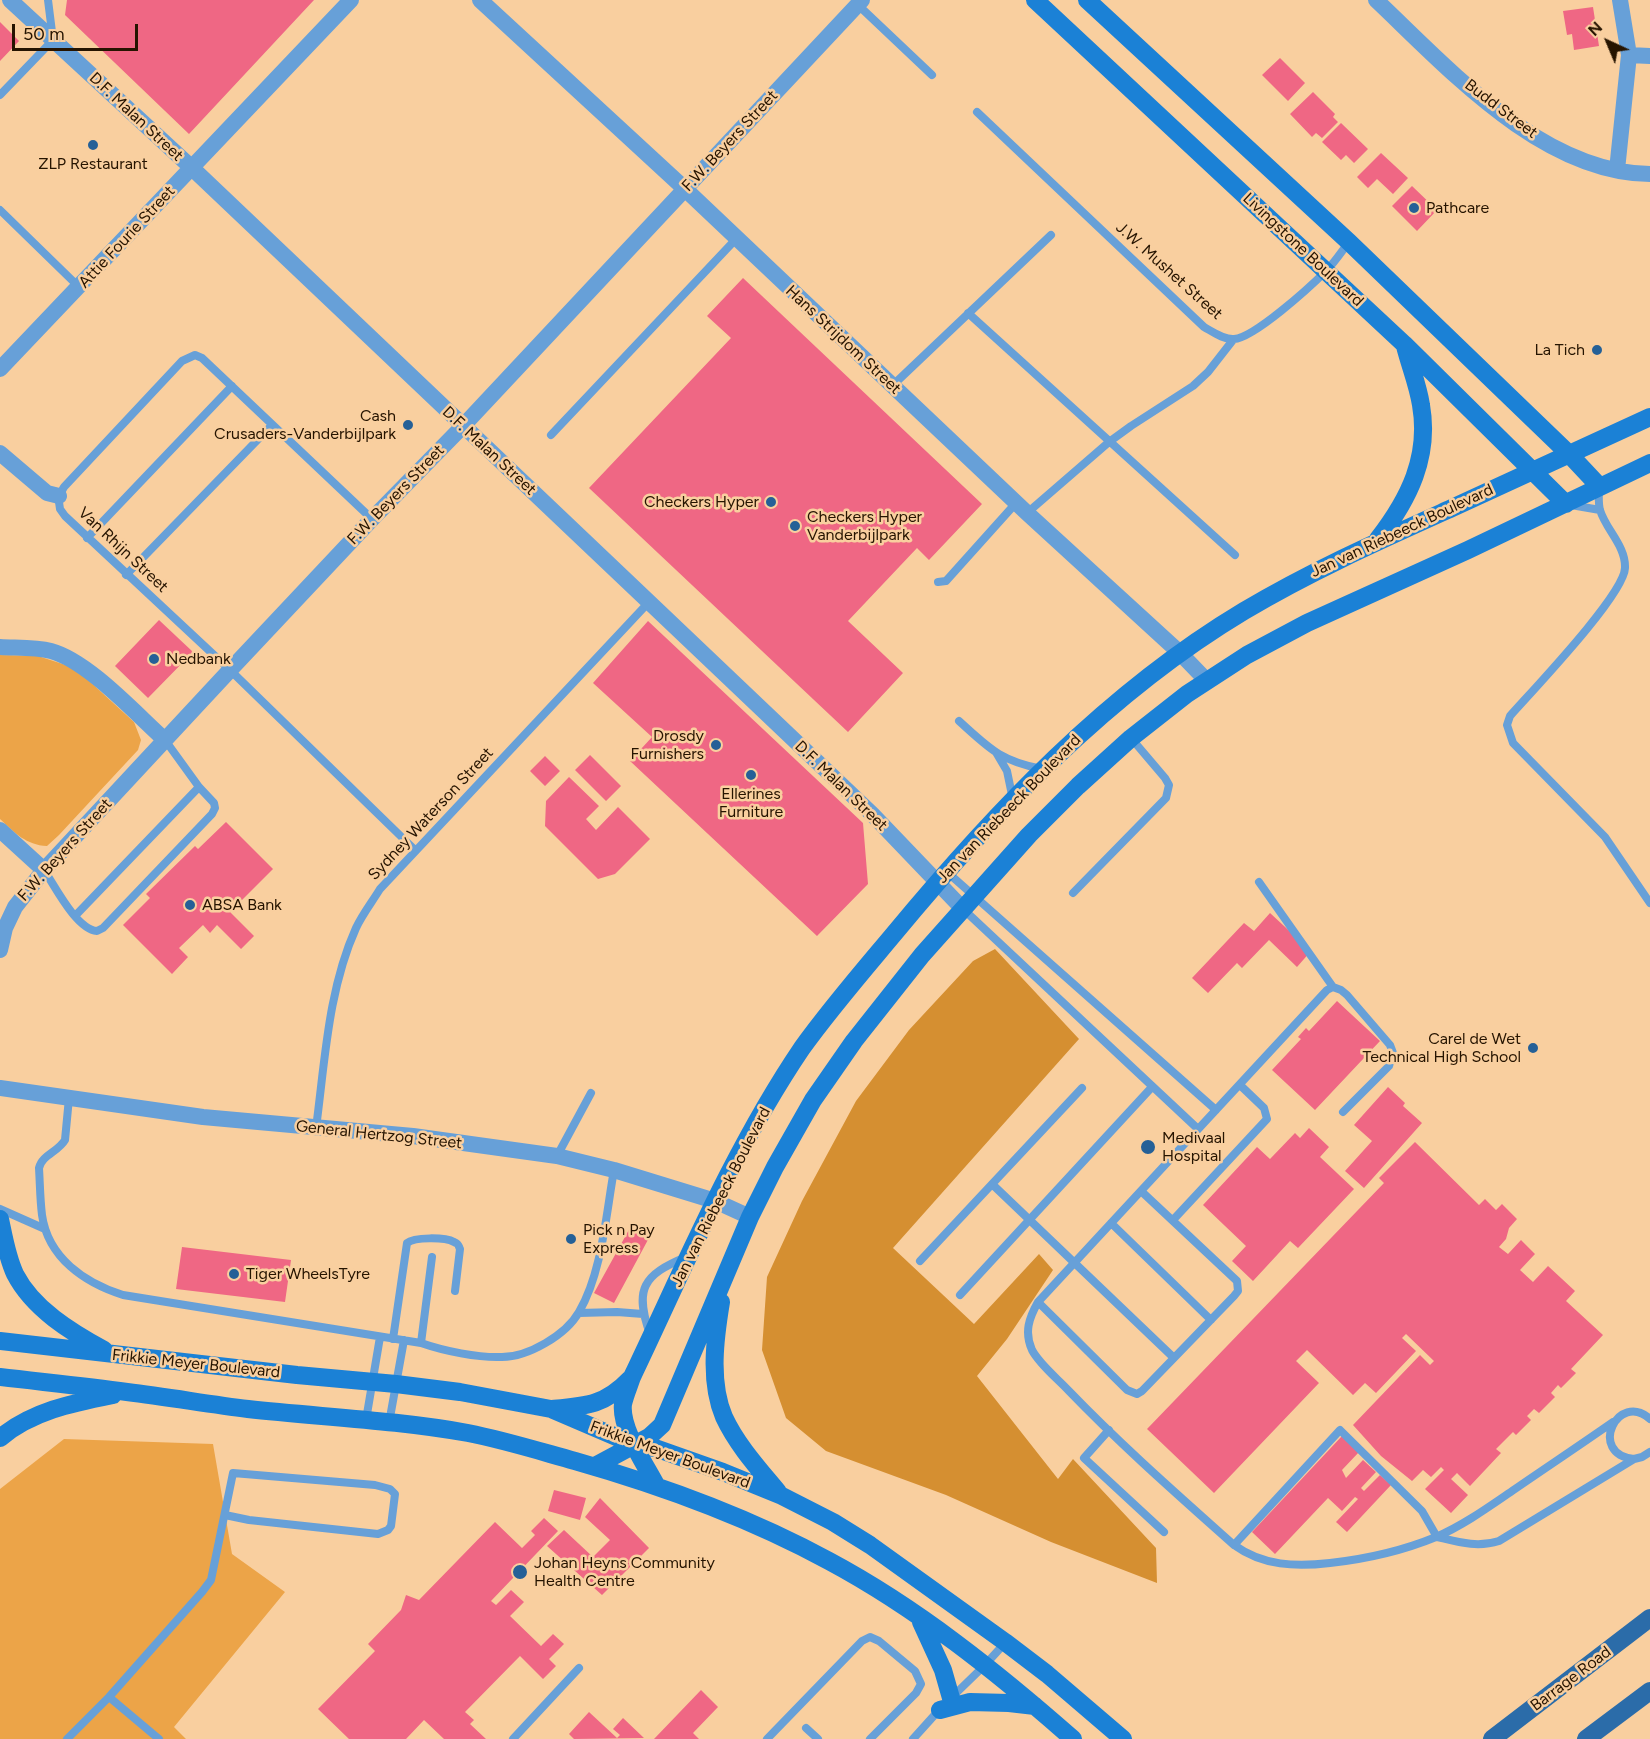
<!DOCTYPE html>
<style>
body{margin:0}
#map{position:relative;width:1650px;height:1739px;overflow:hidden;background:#f9cf9f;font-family:Figtree,sans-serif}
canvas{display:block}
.north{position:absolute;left:1578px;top:12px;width:60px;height:60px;-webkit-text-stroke:4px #f9cf9f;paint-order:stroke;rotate:316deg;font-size:16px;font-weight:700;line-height:24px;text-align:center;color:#261400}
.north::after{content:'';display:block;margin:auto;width:21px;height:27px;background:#261400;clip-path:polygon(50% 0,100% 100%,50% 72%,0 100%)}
.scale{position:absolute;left:12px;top:24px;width:126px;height:27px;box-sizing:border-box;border:3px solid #261400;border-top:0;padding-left:8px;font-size:18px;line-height:21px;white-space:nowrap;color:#261400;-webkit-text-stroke:4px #f9cf9f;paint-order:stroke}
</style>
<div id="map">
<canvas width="1650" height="1739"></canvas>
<div class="north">N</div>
<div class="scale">50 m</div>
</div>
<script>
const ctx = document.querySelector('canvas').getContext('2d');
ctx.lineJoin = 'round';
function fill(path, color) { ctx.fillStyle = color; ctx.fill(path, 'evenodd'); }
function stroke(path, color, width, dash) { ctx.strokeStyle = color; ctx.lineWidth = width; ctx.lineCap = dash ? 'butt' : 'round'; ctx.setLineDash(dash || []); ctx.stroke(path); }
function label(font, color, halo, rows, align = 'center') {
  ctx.font = font + ' Figtree,sans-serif'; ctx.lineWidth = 5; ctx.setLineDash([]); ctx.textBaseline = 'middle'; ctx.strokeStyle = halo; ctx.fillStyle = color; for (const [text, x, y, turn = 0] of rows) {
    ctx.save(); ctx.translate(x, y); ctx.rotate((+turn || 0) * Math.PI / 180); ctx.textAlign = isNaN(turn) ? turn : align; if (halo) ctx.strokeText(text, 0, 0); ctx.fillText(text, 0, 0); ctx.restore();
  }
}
fill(new Path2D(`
 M0 655 38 656 75 668 134 722 141 740 138 750 59 835 47 846C26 845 15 833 0 819Z
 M64 1439 213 1444 232 1554 285 1592 174 1727 186 1739H0V1489Z`), '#eca448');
fill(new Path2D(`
 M995 949 1079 1039 893 1248 974 1324 1039 1254 1053 1270 1007 1339 977 1376 1058 1479 1073 1459 1156 1548 1157 1583 1051 1542 946 1495 826 1451 786 1418 762 1350 767 1277 802 1201 856 1101 909 1030 973 961Z`), '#d58f31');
fill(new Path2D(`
 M67 0H314L189 134 65 15Z
 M1593 7 1599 46 1574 50 1572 34 1567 35 1563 11Z
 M0 22 19 41 0 61Z
 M1280 58 1305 83 1288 101 1262 75Z
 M1313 92 1335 114 1333 117 1338 122 1322 138 1316 133 1312 137 1290 114Z
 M1341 123 1368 149 1354 163 1346 155 1341 160 1322 142Z
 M1381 153 1408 178 1393 194 1377 179 1368 188 1357 177Z
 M1412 186 1437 210 1417 231 1392 206Z
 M743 278 982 504 929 560 917 548 848 621 903 673 848 732 589 488 731 338 707 316Z
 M159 620 193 652 148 698 115 666Z
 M648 621 863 823 868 884 817 936 630 761 652 737 593 683Z
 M590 755 621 786 606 801 575 770Z
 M545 756 560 771 545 786 530 771Z
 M569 777 599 806 586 819 596 830 618 807 650 839 615 874 598 879 545 826 546 801Z
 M226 822 273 869 230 912 254 936 241 949 217 925 210 933 203 925 179 948 188 957 172 974 123 925 150 898 146 894 195 846 198 849Z
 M1270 913 1311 951 1297 967 1269 940 1242 968 1237 963 1208 993 1192 978 1244 923 1254 931Z
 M1337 1001 1380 1041 1315 1110 1272 1070 1301 1039 1298 1037 1306 1028 1309 1031Z
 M1388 1087 1405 1103 1403 1106 1422 1123 1364 1188 1345 1171 1372 1141 1354 1125Z
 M1309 1128 1329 1147 1320 1157 1354 1189 1298 1248 1290 1241 1253 1281 1232 1261 1246 1246 1203 1205 1257 1147 1270 1159 1295 1133 1300 1138Z
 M1415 1142 1479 1205 1485 1199 1496 1210 1502 1204 1517 1219 1509 1228 1506 1239 1499 1247 1508 1254 1521 1240 1535 1254 1520 1270 1533 1282 1548 1266 1575 1291 1566 1301 1603 1335 1571 1369 1576 1373 1561 1388 1558 1385 1551 1393 1555 1397 1539 1413 1534 1409 1527 1416 1531 1420 1516 1435 1513 1432 1496 1449 1501 1453 1470 1486 1457 1473 1451 1479 1468 1495 1451 1513 1425 1489 1444 1470 1441 1467 1431 1477 1423 1470 1412 1481 1381 1456 1353 1425 1420 1355 1430 1365 1434 1361 1406 1334 1402 1338 1416 1351 1376 1393 1365 1383 1353 1395 1307 1350 1296 1361 1319 1383 1214 1493 1147 1429 1384 1183 1379 1178Z
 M631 1226 650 1236 614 1303 594 1293Z
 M182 1247 291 1260 285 1302 176 1289Z
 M1342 1436 1359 1452 1342 1470 1346 1478 1363 1460 1376 1472 1361 1488 1364 1491 1380 1475 1391 1485 1347 1532 1336 1522 1358 1499 1355 1497 1342 1511 1328 1498 1275 1554 1252 1532Z
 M554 1490 586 1498 580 1520 548 1511Z
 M600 1498 649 1548 602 1595 547 1546 564 1530 593 1557 610 1540 585 1517Z
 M544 1518 558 1531 491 1601 496 1605 511 1590 524 1602 510 1616 541 1646 553 1634 564 1644 549 1659 556 1666 543 1679 520 1656 465 1712 474 1720 470 1724 486 1739H444L424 1720 406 1739H349L318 1709 375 1651 368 1644 401 1610 406 1595 419 1600 495 1522 522 1548 535 1535 531 1531Z
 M701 1690 718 1707 693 1733 699 1739H654Z
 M589 1712 617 1738 620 1735 613 1729 623 1718 644 1738 574 1739 569 1734Z`), '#ef6784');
stroke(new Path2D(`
 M857 4 932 75
 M0 95 53 40 48 0
 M977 112 1204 327C1213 332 1224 340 1234 339 1254 338 1310 287 1326 271 1335 262 1342 251 1349 242
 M0 210 79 287
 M968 313 1235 555
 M892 386 1051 235
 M551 435 736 239
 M1599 487C1599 494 1598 503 1600 510 1606 530 1626 546 1625 568 1624 595 1532 691 1510 716L1507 725 1513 743 1605 837 1650 903
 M1571 505 1600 510
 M1027 513 1109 442 1131 426 1193 386 1208 372 1233 340
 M372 519 202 358 195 355 182 361 64 487 59 496V502L60 509 65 516 230 670 415 850
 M87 538 232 386
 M126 575 272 425
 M938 582 946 581 1016 503
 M959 721C989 748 1000 761 1042 769
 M997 754 1007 771 1013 800
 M44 870C55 886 76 929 97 931L103 928 212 814 215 808 214 803 199 787 165 740
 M947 872 1216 1110
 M1259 882 1333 987
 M1073 893 1166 798 1169 785 1165 778 1131 738
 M962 908 1198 1129
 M75 916 199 787
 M69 1098 65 1140C58 1152 42 1155 39 1168 40 1184 40 1199 42 1215 48 1258 85 1283 123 1295L421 1343C444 1351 478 1358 502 1357 528 1357 566 1335 579 1312 602 1273 606 1214 614 1170
 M1343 1112 1389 1066 1393 1053 1390 1045 1347 995 1341 990 1333 987 1327 990 1038 1302C1029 1318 1024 1332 1032 1350 1040 1365 1057 1378 1069 1391 1121 1445 1178 1495 1234 1545 1263 1566 1296 1567 1330 1563 1366 1559 1402 1551 1436 1537 1464 1525 1490 1506 1515 1489 1547 1467 1580 1445 1613 1422
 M316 1128C325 1061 328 990 356 928 362 915 372 902 380 889L649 602
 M557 1156 591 1093
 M992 1184 1174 1358
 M0 1209 45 1229
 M1173 1220 1267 1119 1264 1108 1240 1085
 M1111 1223 1211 1320
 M920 1261 1082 1088
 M960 1295 1152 1087
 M1038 1302 1127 1390 1137 1394 1142 1391 1234 1296 1238 1291 1237 1281 1141 1191
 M579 1313 617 1312 643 1314
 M650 1334C634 1289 643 1275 686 1257
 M393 1339 407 1243C414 1237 445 1237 454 1242 459 1244 458 1245 460 1249L455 1291
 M421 1343 432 1257
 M366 1420 380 1337
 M389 1423 404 1340
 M1109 1430 1084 1458 1164 1532
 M1634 1459C1587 1454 1618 1390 1650 1419
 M1234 1545 1340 1430 1422 1511 1437 1537C1458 1542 1477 1548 1499 1541L1634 1459 1642 1457 1650 1452
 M109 1697 159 1739
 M951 1698 984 1666 1005 1643
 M806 1728 818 1739
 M67 1739 109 1697 202 1592 211 1580 233 1473 375 1485 390 1489 395 1494 391 1526 388 1530 378 1534 249 1520 225 1515
 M513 1739 579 1668
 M767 1739 862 1641 870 1637 879 1641 915 1671 921 1684 916 1693 870 1739
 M913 1739 940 1709`), '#67a0d8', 8);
stroke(new Path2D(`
 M10 0 192 168 649 602 872 814 962 908
 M480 0 685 189 1027 513 1180 653 1206 680
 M1376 0C1449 69 1542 173 1650 174
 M1629 55 1650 56
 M1617 170 1629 55 1620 0
 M0 369 351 0
 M0 453 47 493 59 496
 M0 647C17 648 35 647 51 651 88 661 136 714 165 740
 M0 830 44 870
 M0 950 5 928 15 907 44 870 230 670 372 519 463 426 862 0
 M0 1088 203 1117 413 1136 557 1156 614 1170 715 1201 750 1217`), '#67a0d8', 16);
stroke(new Path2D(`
 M1035 0 1404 344 1566 504
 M1087 0 1349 242 1569 454 1599 486
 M1378 539C1409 499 1430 457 1421 405 1418 385 1410 366 1405 346
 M0 1219C4 1238 7 1257 15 1274 33 1309 71 1332 104 1350
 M721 1302C715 1338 709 1382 724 1417 737 1445 759 1469 778 1492
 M0 1341 297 1375 396 1384 460 1392 551 1409 635 1445 655 1448 723 1472 782 1496 833 1522 870 1545 1005 1642 1047 1674 1123 1739
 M0 1377C42 1382 85 1386 127 1392 168 1397 208 1404 248 1409 321 1417 396 1420 468 1433 504 1440 539 1451 575 1461 663 1486 748 1517 829 1561 917 1608 998 1673 1073 1739
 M552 1409C587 1406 605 1405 630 1379
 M0 1438C32 1411 73 1403 113 1395
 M595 1466 649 1437 662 1425 750 1217 775 1167 813 1100 854 1041 922 955 1029 835 1078 786 1131 738 1187 694 1247 655 1307 623 1468 550 1650 463
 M656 1485C645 1464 620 1428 623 1404 625 1395 629 1386 632 1377 685 1266 733 1150 802 1048 830 1009 862 972 893 935 994 813 1107 693 1244 611 1311 571 1381 540 1452 508 1518 478 1584 447 1650 417
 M921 1622 943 1670 951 1698
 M940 1710 970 1702 1009 1703 1035 1706`), '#1b81d6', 18);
stroke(new Path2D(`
 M1492 1739 1650 1618
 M1586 1739 1650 1691`), '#2b6ca9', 18);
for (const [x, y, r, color] of [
 [93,145,6,"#256097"],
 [1414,208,6,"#256097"],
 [1597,350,6,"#256097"],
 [408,425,6,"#256097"],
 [771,502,6,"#256097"],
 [795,526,6,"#256097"],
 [154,659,6,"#256097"],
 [716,745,6,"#256097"],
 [751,775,6,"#256097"],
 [190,905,6,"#256097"],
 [1533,1048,6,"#256097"],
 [1148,1147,8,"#256097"],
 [571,1239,6,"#256097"],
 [234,1274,6,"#256097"],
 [520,1572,8,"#256097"]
]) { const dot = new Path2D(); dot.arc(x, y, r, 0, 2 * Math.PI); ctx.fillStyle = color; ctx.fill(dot); stroke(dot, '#f9cf9f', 2); }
label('16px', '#261400', '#f9cf9f', [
 ["Budd Street",1501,109,37],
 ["D.F. Malan Street",136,117,43],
 ["F.W. Beyers Street",730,141,-47],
 ["Attie Fourie Street",127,237,-47],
 ["Livingstone Boulevard",1303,250,43],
 ["J.W. Mushet Street",1169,271,42],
 ["Hans Strijdom Street",843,340,43],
 ["D.F. Malan Street",489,451,43],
 ["F.W. Beyers Street",396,495,-46],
 ["Jan van Riebeeck Boulevard",1402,531,-25],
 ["Van Rhijn Street",123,550,43],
 ["D.F. Malan Street",841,786,44],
 ["Jan van Riebeeck Boulevard",1009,809,-46],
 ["Sydney Waterson Street",431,814,-47],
 ["F.W. Beyers Street",65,850,-48],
 ["General Hertzog Street",379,1135,6],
 ["Jan van Riebeeck Boulevard",721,1197,-63],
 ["Frikkie Meyer Boulevard",196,1364,6],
 ["Frikkie Meyer Boulevard",670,1455,20],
 ["Barrage Road",1571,1679,-37]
]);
label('16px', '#261400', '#f9cf9f', [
 ["ZLP Restaurant",93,164,"center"],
 ["Pathcare",1426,208],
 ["La Tich",1585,350,"right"],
 ["Cash",396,416,"right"],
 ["Crusaders-Vanderbijlpark",396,434,"right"],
 ["Checkers Hyper",759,502,"right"],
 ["Checkers Hyper",807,517],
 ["Vanderbijlpark",807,535],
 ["Nedbank",166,659],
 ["Drosdy",704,736,"right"],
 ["Furnishers",704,754,"right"],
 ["Ellerines",751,794,"center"],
 ["Furniture",751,812,"center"],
 ["ABSA Bank",202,905],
 ["Carel de Wet",1521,1039,"right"],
 ["Technical High School",1521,1057,"right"],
 ["Medivaal",1162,1138],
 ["Hospital",1162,1156],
 ["Pick n Pay",583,1230],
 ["Express",583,1248],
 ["Tiger WheelsTyre",246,1274],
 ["Johan Heyns Community",534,1563],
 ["Health Centre",534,1581]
], 'left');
</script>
